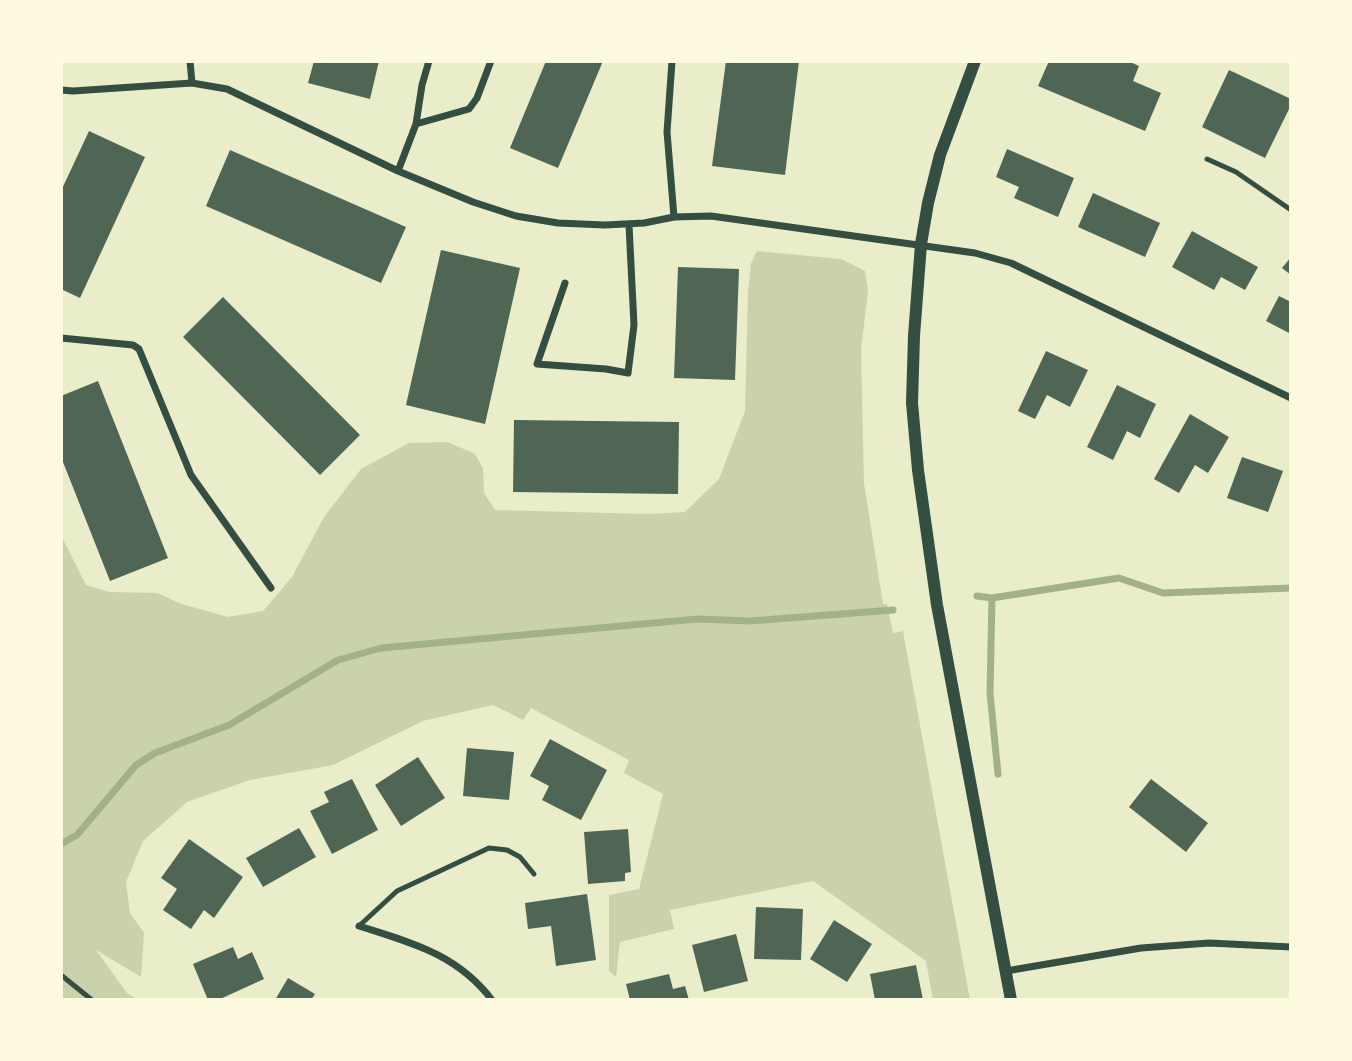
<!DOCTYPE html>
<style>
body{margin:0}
#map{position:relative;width:1352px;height:1061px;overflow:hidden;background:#e9edc9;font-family:"DejaVu Sans",sans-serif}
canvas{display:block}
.frame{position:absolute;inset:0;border:63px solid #fefae0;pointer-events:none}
</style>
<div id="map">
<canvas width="1352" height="1061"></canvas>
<div class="frame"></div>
</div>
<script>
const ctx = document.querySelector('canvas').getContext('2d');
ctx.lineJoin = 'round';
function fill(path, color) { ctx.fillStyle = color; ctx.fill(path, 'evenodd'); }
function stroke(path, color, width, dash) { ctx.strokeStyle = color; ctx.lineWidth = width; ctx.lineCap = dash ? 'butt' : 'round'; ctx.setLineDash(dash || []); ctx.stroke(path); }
fill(new Path2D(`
 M757 251 841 259 865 271 868 291 861 350 864 483 883 604H887L893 633 903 631 970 1000H933L926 961 813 881 670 910 674 929 620 942 616 977 609 971V895L639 889 663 794 624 773 629 760 531 708 523 720 493 705 423 721 333 765 250 780 187 802 143 841 126 882 130 913 144 933 141 977 96 950 127 993 137 1000H61V535L86 585 110 592 157 593 182 604 228 617 263 611 292 577 324 517 361 469 409 443 448 442 475 454 483 468 484 493 495 510 649 514 685 512 719 479 745 411 748 293 751 263Z`), '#cad2ad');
stroke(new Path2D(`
 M977 596 992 598 1119 578 1163 593 1291 588
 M992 598 990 693 998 774
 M61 844 77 835 136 765 155 753 229 725 338 660 381 648 697 619 750 621 893 610`), '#a3b18a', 7);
fill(new Path2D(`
 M314 61H379L370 99 308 83Z
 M546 61H603L558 168 510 148Z
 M726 61H799L785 175 712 166Z
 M1049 61H1128L1139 66 1133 81 1161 93 1145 131 1038 86Z
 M1229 70 1291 99V105L1265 158 1202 127Z
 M89 131 145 157 80 298 61 289V191Z
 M1007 149 1074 178 1058 217 1014 198 1019 187 996 177Z
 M230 150 406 227 381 283 206 206Z
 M1093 193 1160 223 1145 257 1078 227Z
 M1192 231 1258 267 1245 290 1221 277 1214 290 1172 267Z
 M441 250 520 268 485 424 406 405Z
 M1291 257V275L1282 268Z
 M678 267 739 269 735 380 674 378Z
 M1279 296 1291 302V334L1266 321Z
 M223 297 360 435 320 475 183 337Z
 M1046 351 1088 370 1070 407 1047 395 1035 419 1018 411Z
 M98 381 168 558 110 581 61 457V396Z
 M1117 385 1156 404 1140 438 1127 431 1113 460 1087 447Z
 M1190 414 1229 437 1208 473 1195 465 1179 493 1154 479Z
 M514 420 679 422 678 494 513 492Z
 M1242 457 1283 471 1268 512 1227 498Z
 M550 739 607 770 581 820 542 800 549 786 530 776Z
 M467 748 514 752 509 800 463 796Z
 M418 757 445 798 401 826 375 785Z
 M352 779 378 830 332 854 310 811 329 802 324 792Z
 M1151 779 1208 823 1186 852 1129 807Z
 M299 828 316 857 263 887 246 858Z
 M628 829 631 872 625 873V881L588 884 584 832Z
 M189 839 243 877 214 918 204 910 191 929 163 910 177 889 161 878Z
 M587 894 596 960 556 966 551 926 528 929 525 903Z
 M756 907 803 909 801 960 754 959Z
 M834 920 872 944 847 982 810 959Z
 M736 934 748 981 704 992 692 945Z
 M233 947 238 959 252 952 264 979 218 1000H208L193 964Z
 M916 965 923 1000H875L870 974Z
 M669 974 673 989 685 986 689 1000H630L626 984Z
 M288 978 315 994 311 1000H275Z`), '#4f6655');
stroke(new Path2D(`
 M1207 159 1236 172 1291 210
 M359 926 397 891 489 848 507 850 520 857 534 874
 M61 975 92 1000`), '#344e41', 5);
stroke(new Path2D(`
 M190 61 192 83
 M672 61 667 132 674 217
 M61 90 73 91 192 83 227 89 398 171 473 202 516 216 558 223 605 225 644 223 674 217 711 216 975 253 1011 263 1291 398
 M416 124 469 109 477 98 491 61
 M398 171 416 124 422 85 429 61
 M565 283 537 364 606 369 628 373 634 325 629 225
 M61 338 133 345 139 349 191 475 271 588
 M359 926C412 943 457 954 492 1000
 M1006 971 1141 948 1209 943 1291 947`), '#344e41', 7);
stroke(new Path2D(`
 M975 61 940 155 928 203 921 244 914 336 912 403 918 470 937 605 1011 1000`), '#344e41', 12);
</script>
